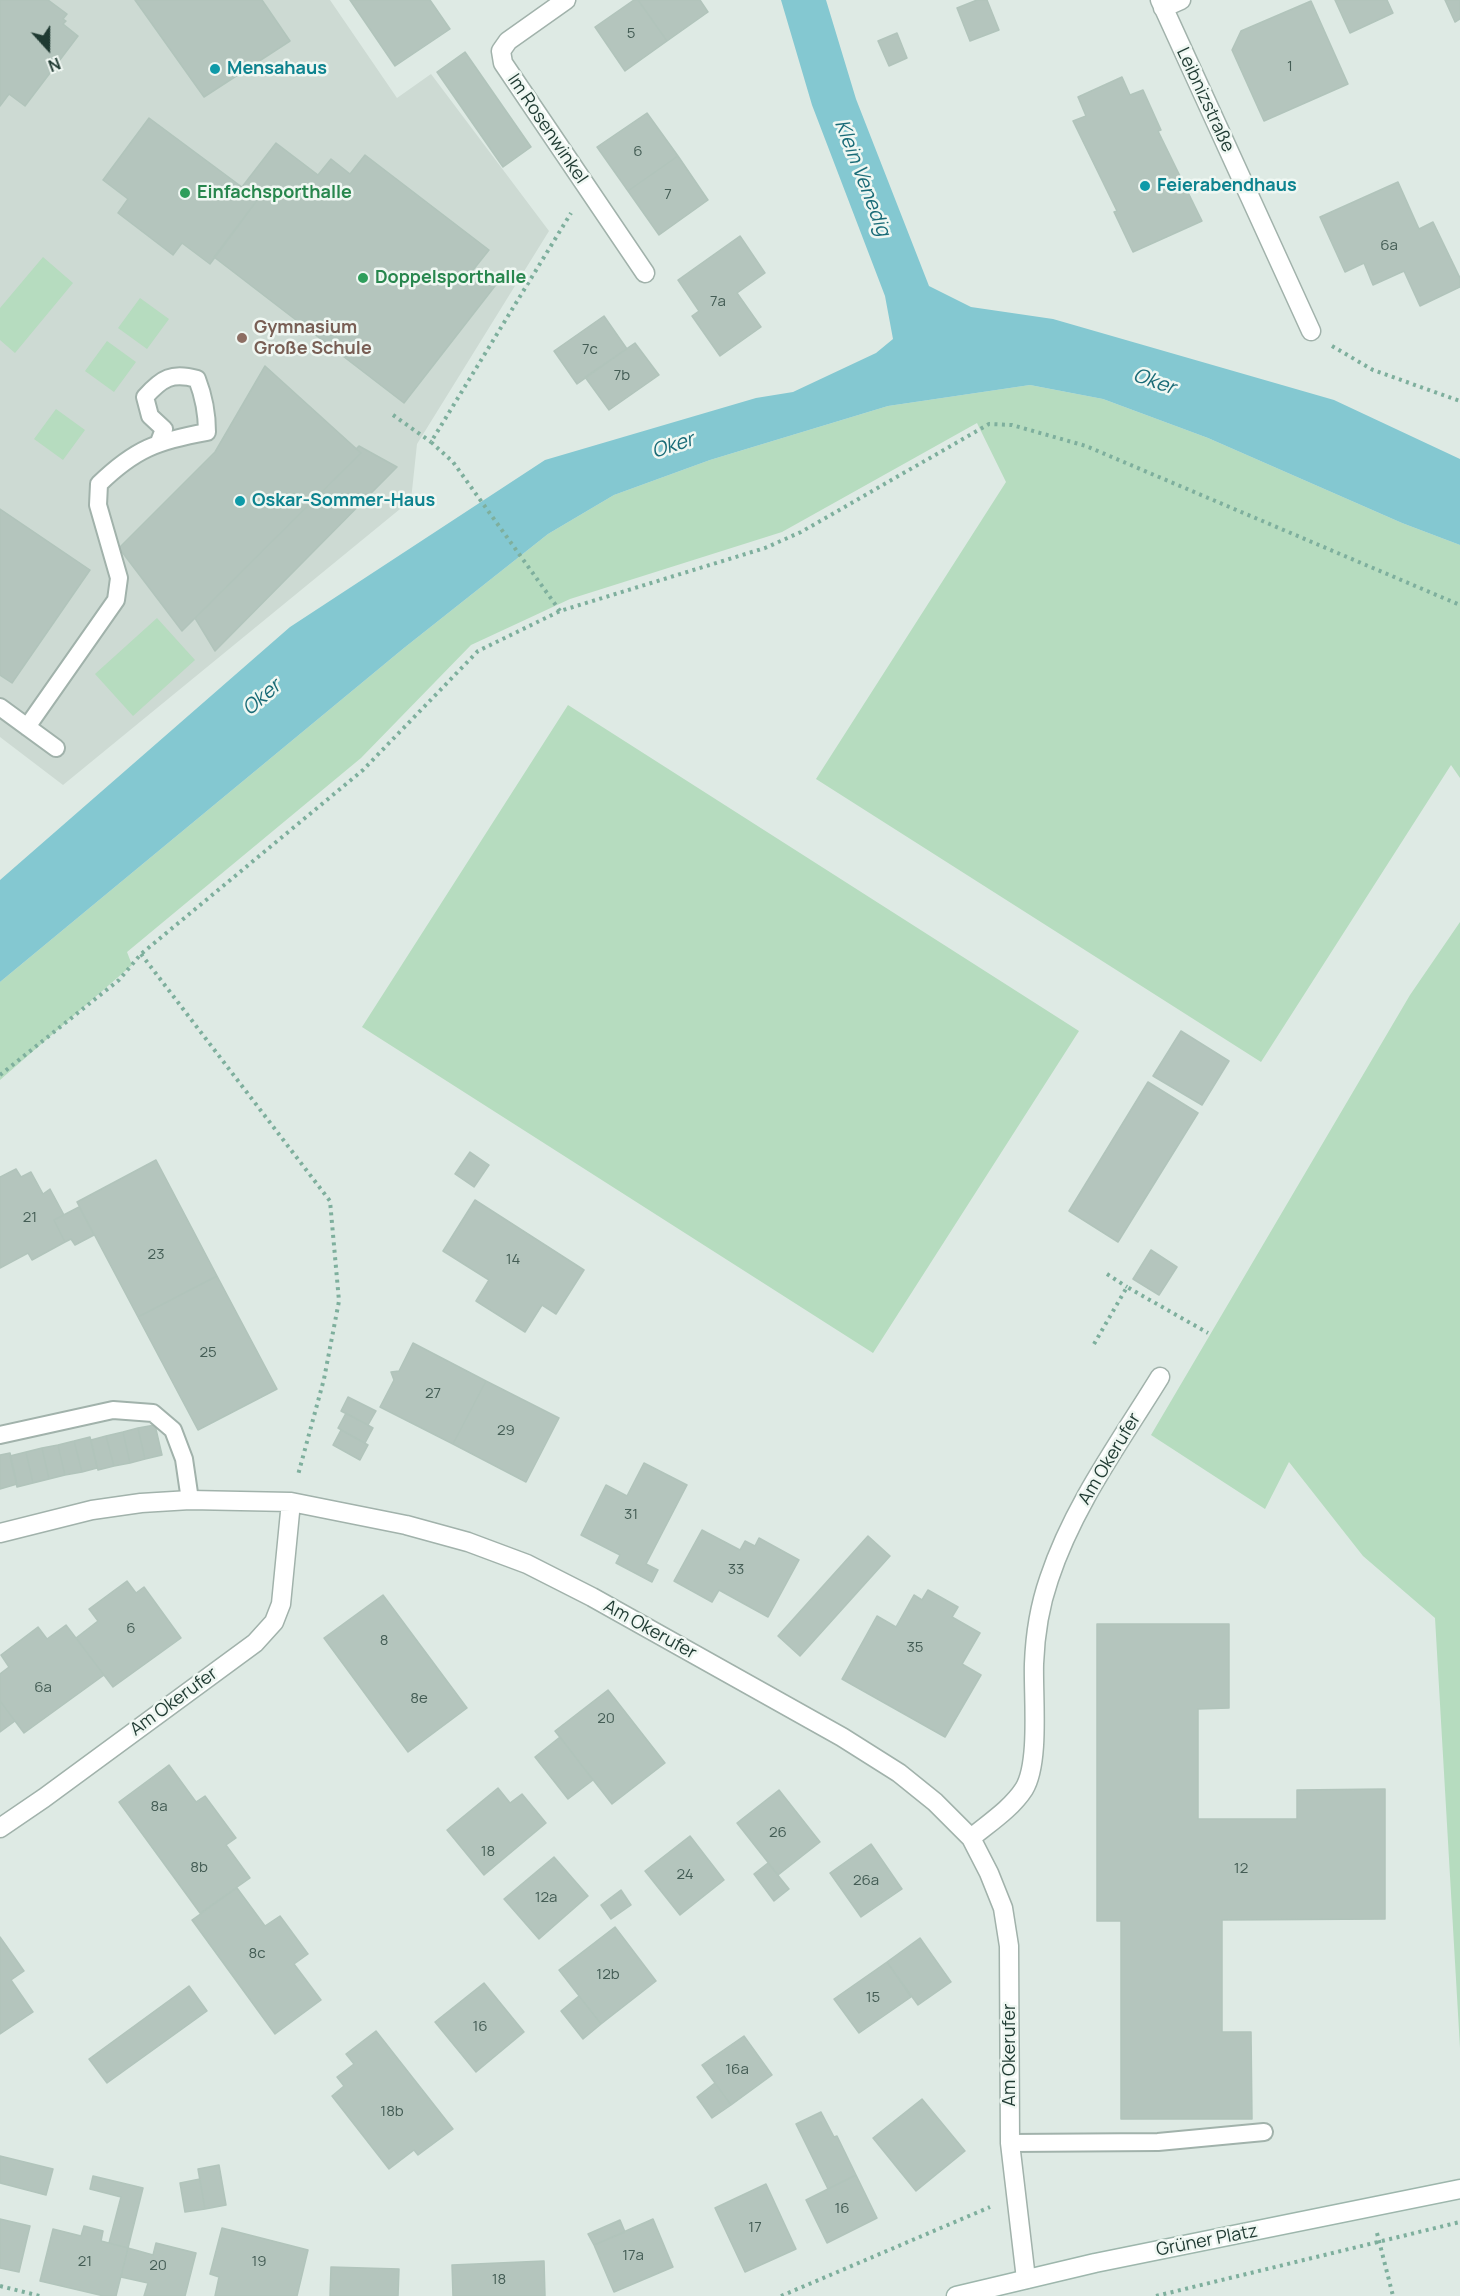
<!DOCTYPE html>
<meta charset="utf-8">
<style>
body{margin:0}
#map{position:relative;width:1460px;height:2296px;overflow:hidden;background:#deeae4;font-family:Manrope,sans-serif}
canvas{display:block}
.north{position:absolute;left:18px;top:18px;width:60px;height:60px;-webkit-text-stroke:4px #eff7f2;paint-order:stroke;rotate:159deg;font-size:16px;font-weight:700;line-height:24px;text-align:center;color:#1f3a32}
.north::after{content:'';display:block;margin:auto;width:21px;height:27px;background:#1f3a32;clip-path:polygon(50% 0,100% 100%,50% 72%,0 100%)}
</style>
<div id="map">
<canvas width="1460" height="2296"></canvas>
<div class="north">N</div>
</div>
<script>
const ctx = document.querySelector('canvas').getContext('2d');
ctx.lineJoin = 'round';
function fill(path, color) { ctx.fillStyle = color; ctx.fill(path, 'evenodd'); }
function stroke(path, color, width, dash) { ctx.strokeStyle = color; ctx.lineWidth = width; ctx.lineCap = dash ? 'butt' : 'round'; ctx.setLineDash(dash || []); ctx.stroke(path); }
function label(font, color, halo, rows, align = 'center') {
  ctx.font = font + ' Manrope,sans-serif'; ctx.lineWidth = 5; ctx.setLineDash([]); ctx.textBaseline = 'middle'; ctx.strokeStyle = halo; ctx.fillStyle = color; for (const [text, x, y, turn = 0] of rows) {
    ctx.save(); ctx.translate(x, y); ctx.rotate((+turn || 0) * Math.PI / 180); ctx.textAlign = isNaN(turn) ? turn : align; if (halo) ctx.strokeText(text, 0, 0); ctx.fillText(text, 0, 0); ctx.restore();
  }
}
fill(new Path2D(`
 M0 0H330L397 98 431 74 549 231 417 444 411 500 63 785 0 737Z`), '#cddad3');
fill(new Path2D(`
 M43 257 73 283 15 353 0 340V308Z
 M140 298 169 319 147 349 118 328Z
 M107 341 136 362 114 392 85 371Z
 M1030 385 1103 399 1208 438 1402 523 1460 545V778L1451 765 1261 1062 816 779 1006 482 977 423 782 532 570 599 471 645 361 758 127 952 132 965 0 1080V982L404 648 548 534 614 495 710 460 888 406Z
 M56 409 85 430 63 460 34 439Z
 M157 618 195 660 133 716 95 674Z
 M568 705 1079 1031 873 1353 362 1027Z
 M1460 922V2048L1435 1618 1363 1556 1289 1462 1265 1509 1151 1435 1410 995Z`), '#b6dcbf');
fill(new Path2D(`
 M781 0H826L856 99 929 286 971 307 1053 319 1334 400 1460 459V545L1402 523 1208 438 1103 399 1030 385 888 406 710 460 614 495 548 534 404 648 0 982V880L290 627 545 460 756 398 793 392 876 353 893 339 885 296 812 105Z`), '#84c8d1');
const building = new Path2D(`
 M0 0H48L67 14 63 19 66 21 63 24 78 36 25 106 9 94 0 106Z
 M135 0H262L290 41 204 97Z
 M350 0H430L450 29 395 66Z
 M634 0H638L667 41 625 71 595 27Z
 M638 0H700L708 12 667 41Z
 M977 0H987L999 30 970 41 957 8Z
 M1335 0H1387L1393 13 1350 33Z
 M1445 0H1460V19L1455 22Z
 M1311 1 1348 84 1264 121 1232 50 1241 31Z
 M897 33 907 58 889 66 878 41Z
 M465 52 531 147 503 167 437 72Z
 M1122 77 1130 95 1143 90 1161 130 1158 131 1202 221 1133 252 1114 212 1117 211 1073 121 1086 116 1078 97Z
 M647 113 678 156 628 191 597 147Z
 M149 118 258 199 210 264 182 243 173 255 118 213 128 199 103 180Z
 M276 143 318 175 331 159 350 174 365 155 489 250 473 270 495 286 404 403 214 257 258 199 242 187Z
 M678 156 708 200 659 235 628 191Z
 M1398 182 1419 229 1433 222 1460 278V287L1420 306 1404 271 1373 285 1364 263 1345 272 1320 217Z
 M740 236 765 273 737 293 761 327 720 356 692 316 699 311 678 280Z
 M604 316 627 349 577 384 554 351Z
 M635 343 659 375 609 410 585 377Z
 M265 366 361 453 182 631 119 548 215 452Z
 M359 446 397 467 215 651 195 618 361 453 356 449Z
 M0 509 90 570 12 683 0 675Z
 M1181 1031 1229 1061 1202 1105 1153 1076Z
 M1148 1082 1198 1113 1118 1242 1069 1211Z
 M470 1152 489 1165 474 1187 455 1174Z
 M156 1160 217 1276 138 1317 77 1202Z
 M16 1169 21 1177 31 1172 43 1194 50 1189 64 1215 54 1220 65 1242 32 1260 28 1253 0 1268V1177Z
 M475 1200 584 1270 556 1314 542 1305 525 1332 476 1301 489 1280 443 1251Z
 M79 1207 94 1235 75 1245 71 1239 65 1242 54 1220Z
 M1151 1250 1177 1267 1159 1295 1133 1279Z
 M217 1276 277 1389 198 1430 138 1317Z
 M413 1343 486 1381 453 1444 380 1407 394 1380 391 1372 399 1371Z
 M486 1381 559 1418 526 1482 453 1444Z
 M348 1397 376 1411 368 1425 341 1411Z
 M346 1413 373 1428 365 1443 338 1428Z
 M155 1425 162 1455 145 1459 138 1428Z
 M138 1428 145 1459 130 1463 123 1432Z
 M341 1430 368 1445 360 1460 333 1445Z
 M123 1432 130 1463 114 1466 106 1436Z
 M106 1436 114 1466 98 1470 91 1440Z
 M90 1437 97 1468 82 1472 74 1441Z
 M74 1441 82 1472 65 1475 58 1445Z
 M58 1445 65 1475 49 1479 42 1448Z
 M42 1448 49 1479 33 1483 26 1452Z
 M26 1452 33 1483 17 1487 10 1456Z
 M10 1453 17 1484 0 1489V1455Z
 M644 1463 687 1485 646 1564 658 1570 652 1582 616 1563 620 1555 581 1535 606 1485 627 1496Z
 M702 1530 740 1550 745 1541 755 1546 759 1538 799 1560 768 1617 719 1590 712 1602 674 1581Z
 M868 1536 890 1556 800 1656 778 1636Z
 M127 1581 136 1593 144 1587 181 1638 113 1687 76 1638 98 1621 89 1609Z
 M928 1590 958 1607 952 1617 980 1633 962 1664 981 1675 945 1737 842 1679 877 1616 896 1627 914 1595 922 1600Z
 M383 1595 467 1708 408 1752 324 1638Z
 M1097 1624H1229V1708L1198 1709V1819H1297V1790L1385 1789V1919L1222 1920V2032H1251L1252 2119H1121V1921H1097Z
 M66 1625 104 1675 24 1733 0 1701V1674L9 1667 1 1655 38 1627 47 1639Z
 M608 1690 665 1763 612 1804 555 1731Z
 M0 1701 15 1721 0 1732Z
 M560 1737 593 1780 568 1799 535 1757Z
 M169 1765 196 1802 205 1796 236 1838 226 1845 250 1878 200 1913 119 1802Z
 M498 1788 510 1803 522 1794 546 1823 484 1875 447 1830Z
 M779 1790 820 1842 778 1875 737 1823Z
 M690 1836 724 1880 680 1915 645 1871Z
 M871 1844 902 1889 861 1917 830 1873Z
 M554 1857 588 1896 539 1939 504 1899Z
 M768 1863 789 1889 774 1901 754 1874Z
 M237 1888 265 1926 280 1916 308 1954 294 1964 321 2000 275 2034 192 1920Z
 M621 1890 631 1905 611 1919 601 1905Z
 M615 1927 656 1981 601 2024 559 1970Z
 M0 1937 24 1971 11 1980 33 2012 0 2034Z
 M920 1938 951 1982 918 2005 887 1962Z
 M887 1962 911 1997 859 2033 834 1999Z
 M484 1983 524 2032 476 2072 435 2022Z
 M189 1986 207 2011 107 2083 89 2059Z
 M579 1996 601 2024 583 2039 561 2011Z
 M376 2031 453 2129 418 2155 414 2150 389 2169 332 2096 344 2086 337 2077 354 2064 346 2054Z
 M744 2036 772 2075 731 2105 702 2065Z
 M715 2083 731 2105 712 2118 697 2097Z
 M922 2099 965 2151 916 2191 873 2138Z
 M821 2112 834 2137 837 2136 856 2175 828 2189 796 2124Z
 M0 2156 53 2169 46 2195 0 2183Z
 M219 2165 226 2205 205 2209 198 2169Z
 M856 2175 877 2218 827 2243 806 2200Z
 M93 2176 143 2188 128 2248 109 2243 121 2197 90 2189Z
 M200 2179 205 2209 185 2212 180 2183Z
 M766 2184 796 2249 745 2272 715 2208Z
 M0 2219 30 2226 19 2272 0 2268Z
 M653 2219 673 2267 614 2292 594 2245Z
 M620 2220 625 2232 594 2245 588 2234Z
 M84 2226 103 2231 101 2241 128 2248 116 2296H104L40 2281 53 2229 81 2236Z
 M222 2228 308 2250 297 2296H215L219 2277 210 2274Z
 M156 2243 196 2253 185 2296H144L148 2283 121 2277 128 2248 153 2255Z
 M544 2261 545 2296H453L452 2265Z
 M331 2267 399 2269 398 2296H330Z`);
fill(building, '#b4c5bd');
stroke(building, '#b1c4bb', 1.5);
const lane = new Path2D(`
 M0 707 56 748
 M27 727 116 600 119 578 98 505 99 484C135 449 157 441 207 432 207 414 204 397 197 379 172 372 162 378 145 397L150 416 164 429 159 442
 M0 1435 113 1410 153 1413 173 1430 184 1459 190 1500
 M1010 2143 1158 2142 1264 2132`);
const street = new Path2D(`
 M566 0 508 41 501 51 503 63 645 273
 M1160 0 1311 331
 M1163 8 1181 0
 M0 1533 92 1510 141 1503 190 1500 291 1502 406 1525 468 1542 527 1564 592 1597 842 1737 899 1773 935 1802 971 1838 989 1873 1003 1908 1009 1946 1010 2143 1026 2279
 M0 1828 44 1798 255 1643 274 1622 281 1604 291 1502
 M971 1838C989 1823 1011 1809 1024 1789 1040 1763 1033 1696 1034 1664 1035 1636 1040 1605 1049 1579 1073 1506 1120 1442 1160 1377`);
const secondary = new Path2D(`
 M956 2296 1095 2263 1460 2189`);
stroke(lane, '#a1b2ab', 20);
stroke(street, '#a1b2ab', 21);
stroke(secondary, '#9db6ac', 21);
stroke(new Path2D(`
 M1332 346 1373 370 1460 401
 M393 415 431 442
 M560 611 453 462 431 442 571 213
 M141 954 330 1201 339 1301 324 1379 298 1475
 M0 1075 119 980 141 954 363 770 478 651 560 611 765 548 801 532 989 424 1012 425 1086 446 1460 605
 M1107 1274 1127 1287
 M1094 1344 1127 1287 1208 1333
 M1377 2233 1393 2296
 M0 2286 40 2296
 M781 2296 990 2207
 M1156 2296 1460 2222`), '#7eaf9d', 4, [3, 4.5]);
stroke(lane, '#fff', 16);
stroke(street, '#fff', 18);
stroke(secondary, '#fff', 18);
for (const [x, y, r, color] of [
 [215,69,6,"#0f9aa8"],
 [1145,186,6,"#0f9aa8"],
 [185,193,6,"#2e9e5b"],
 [363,278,6,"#2e9e5b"],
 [242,338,6,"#8d6e63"],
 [240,501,6,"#0f9aa8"]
]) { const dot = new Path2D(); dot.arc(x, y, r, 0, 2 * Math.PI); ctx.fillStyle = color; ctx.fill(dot); stroke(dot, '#eff7f2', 2); }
label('15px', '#445d55', null, [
 ["5",631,34],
 ["1",1290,67],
 ["6",638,152],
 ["7",668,195],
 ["6a",1389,246],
 ["7a",718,302],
 ["7c",590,350],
 ["7b",622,376],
 ["21",30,1218],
 ["23",156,1255],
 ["14",513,1260],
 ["25",208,1353],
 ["27",433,1394],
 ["29",506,1431],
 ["31",631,1515],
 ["33",736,1570],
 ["6",131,1629],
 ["8",384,1641],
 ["35",915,1648],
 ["6a",43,1688],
 ["8e",419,1699],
 ["20",606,1719],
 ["8a",159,1807],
 ["26",778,1833],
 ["18",488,1852],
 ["8b",199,1868],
 ["12",1241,1869],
 ["24",685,1875],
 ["26a",866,1881],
 ["12a",546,1898],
 ["8c",257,1954],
 ["12b",608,1975],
 ["15",873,1998],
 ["16",480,2027],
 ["16a",737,2070],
 ["18b",392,2112],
 ["16",842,2209],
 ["17",755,2228],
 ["17a",633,2256],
 ["21",85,2262],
 ["19",259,2262],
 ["20",158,2266],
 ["18",499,2280]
]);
label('bold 18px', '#0d838f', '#eff7f2', [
 ["Mensahaus",227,69],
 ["Feierabendhaus",1157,186],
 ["Oskar-Sommer-Haus",252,501]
], 'left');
label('18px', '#1f3a32', '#eff7f2', [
 ["Leibnizstraße",1205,100,65],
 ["Im Rosenwinkel",547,129,56],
 ["Am Okerufer",1110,1459,-59],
 ["Am Okerufer",650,1630,29],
 ["Am Okerufer",174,1702,-36],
 ["Am Okerufer",1010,2055,-90],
 ["Grüner Platz",1207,2241,-11]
]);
label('bold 18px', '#27864d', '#eff7f2', [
 ["Einfachsporthalle",197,193],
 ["Doppelsporthalle",375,278]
], 'left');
label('bold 18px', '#785e54', '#eff7f2', [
 ["Gymnasium",254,328],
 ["Große Schule",254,349]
], 'left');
label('italic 20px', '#196b77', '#eff7f2', [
 ["Klein Venedig",862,178,69],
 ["Oker",1154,382,19],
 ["Oker",673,446,-18],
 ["Oker",262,698,-41]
]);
</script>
